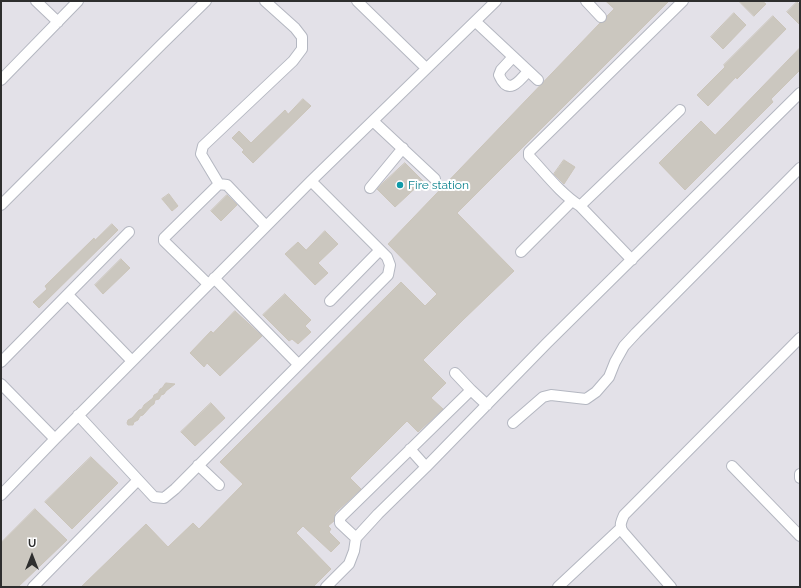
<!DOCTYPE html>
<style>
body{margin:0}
#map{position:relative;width:801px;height:588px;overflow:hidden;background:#efe9e1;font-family:Raleway,sans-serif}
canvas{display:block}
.frame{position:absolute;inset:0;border:2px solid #2e2e2e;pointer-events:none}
.north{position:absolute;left:12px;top:536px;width:40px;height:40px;-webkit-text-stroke:3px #fff;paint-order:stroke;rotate:0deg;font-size:11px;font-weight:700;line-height:16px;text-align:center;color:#2e2e2e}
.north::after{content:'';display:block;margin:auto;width:14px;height:18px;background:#2e2e2e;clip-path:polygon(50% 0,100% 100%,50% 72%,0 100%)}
</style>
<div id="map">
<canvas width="801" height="588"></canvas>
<div class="frame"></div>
<div class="north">U</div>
</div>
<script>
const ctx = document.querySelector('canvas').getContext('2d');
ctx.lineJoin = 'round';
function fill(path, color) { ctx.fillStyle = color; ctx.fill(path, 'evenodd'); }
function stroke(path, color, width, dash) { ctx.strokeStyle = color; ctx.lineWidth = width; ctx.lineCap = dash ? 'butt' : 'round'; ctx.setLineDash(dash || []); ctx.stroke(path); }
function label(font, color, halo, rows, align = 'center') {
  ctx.font = font + ' Raleway,sans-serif'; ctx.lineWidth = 4; ctx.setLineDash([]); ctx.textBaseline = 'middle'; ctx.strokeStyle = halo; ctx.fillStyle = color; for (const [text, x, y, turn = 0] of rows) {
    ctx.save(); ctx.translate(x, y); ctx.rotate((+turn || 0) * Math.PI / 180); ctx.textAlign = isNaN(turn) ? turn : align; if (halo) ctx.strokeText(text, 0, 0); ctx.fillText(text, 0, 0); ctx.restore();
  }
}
fill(new Path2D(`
 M1 1H800V587H1Z`), '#e3e1e8');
const building = new Path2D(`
 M606 1H669L457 213 514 271 464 319 423 360 446 383 431 398 443 409 418 432 407 421 350 478 361 489 335 513 334 521 328 526 331 529 329 532 340 543 331 552 303 526 296 533 331 569 313 587H81L146 524 168 547 193 523 199 529 243 484 220 462 401 282 425 306 437 294 388 244 600 23 606 21 607 16 614 9Z
 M739 1H762L766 4 754 16Z
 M797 2 800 5V25L787 12Z
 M734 13 746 25 723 49 711 37Z
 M773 16 786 29 737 79 736 77 708 106 697 95 725 67 724 65Z
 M800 48V70L771 99 773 102 685 190 659 163 701 121 715 135Z
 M303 99 311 106 253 163 242 152 244 150 232 138 239 131 251 143 285 110 288 114Z
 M564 160 575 167 564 184 554 174Z
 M405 163 423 181 395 207 377 189Z
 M169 194 178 206 172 211 162 199Z
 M227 195 237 205 221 221 211 211Z
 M112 224 118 230 39 308 33 302 47 289 45 286 94 238 95 240Z
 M325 231 338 244 318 263 328 273 315 285 285 254 298 242 306 250Z
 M121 259 130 268 103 294 95 285Z
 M285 294 311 320 305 326 311 332 298 344 292 339 289 341 263 315Z
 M235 311 262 336 220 376 207 363 204 367 190 353 211 331 213 333Z
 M166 383 175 384 166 391 164 394 161 395 159 399 155 400 154 404 151 406 143 415 140 416 138 420 134 422 133 425H128L127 423 128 420 132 418 139 410 142 409 144 405 153 398 154 395 158 393 160 389 162 388Z
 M211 403 225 418 195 446 181 432Z
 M91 457 118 483 72 529 45 502Z
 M35 509 67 540 18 587H1V543Z`);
fill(building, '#cbc7bf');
stroke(building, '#cbc5ba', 1);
const minor = new Path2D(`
 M36 1 58 22
 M357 1 426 68
 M586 1 601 17
 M476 22 538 80
 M513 57 501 70 499 75C508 96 519 82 528 71
 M1 80 78 1
 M373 121 435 179
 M219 184 201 154 203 146 293 61 302 49V37L295 28 265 1
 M370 188 403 148
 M1 205 162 44 206 1
 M580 206 680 110
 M521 252 572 201
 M632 260 580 206C560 193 546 174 529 156V152L683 1
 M214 278 298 364
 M208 284 164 241V238L219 184 227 185 266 226
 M68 295 132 361
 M330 301 380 250
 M1 362 129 232
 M455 373 471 390
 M1 384 55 439
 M78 415 154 497 164 498 175 489 388 275 390 265 387 257 311 181
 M513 423 543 397 551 395 586 399 596 392 609 377 615 362 624 346 636 333 800 168
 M410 449 426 467
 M198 465 219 485
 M732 466 800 536
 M800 474V478
 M1 495 55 439 311 181 496 1
 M356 538 340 523V518L471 390 487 405
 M33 587 138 480
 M326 587 349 564 354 551 356 538 378 514 426 467 547 343 800 93
 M558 587 621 528
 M671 587 623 532C619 526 621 522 624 515L800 338`);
stroke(minor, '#b4b7c1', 12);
stroke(minor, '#fff', 10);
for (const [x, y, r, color] of [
 [400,185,4,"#0f9aa8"]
]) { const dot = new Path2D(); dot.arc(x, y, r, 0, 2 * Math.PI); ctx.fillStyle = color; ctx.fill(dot); stroke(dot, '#fff', 1.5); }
label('12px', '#0d838f', '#fff', [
 ["Fire station",408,185]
], 'left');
</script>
